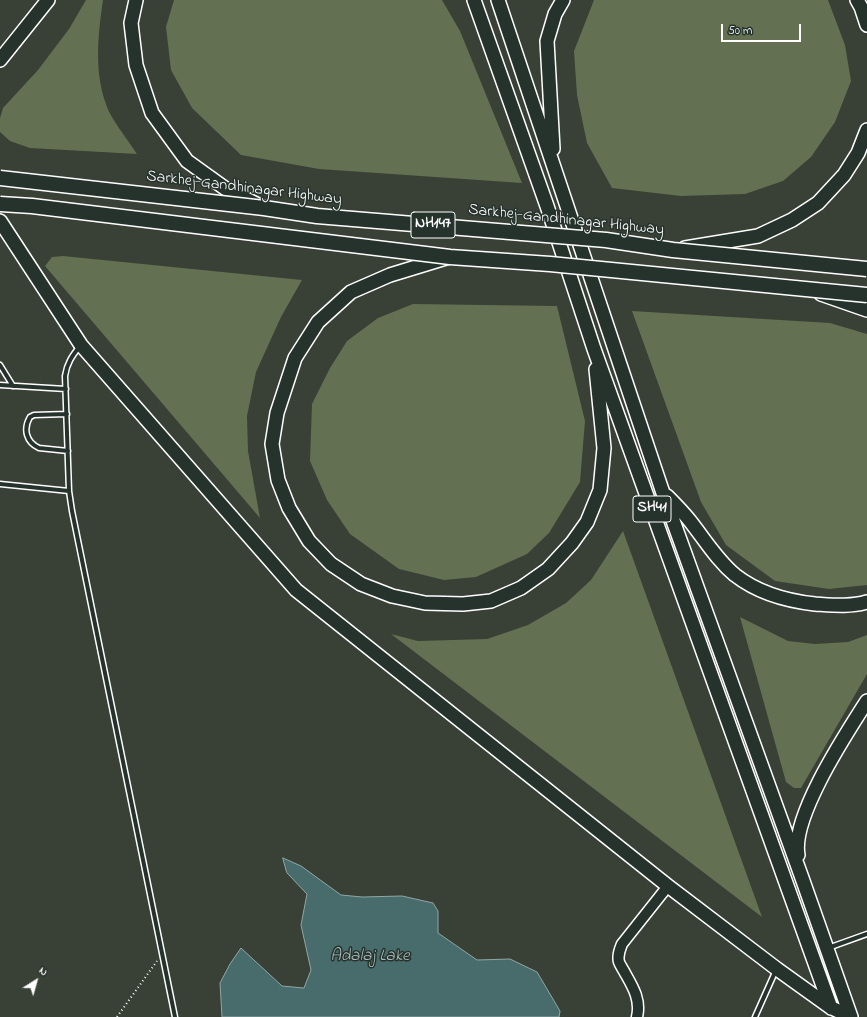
<!DOCTYPE html>
<style>
body{margin:0}
#map{position:relative;width:867px;height:1017px;overflow:hidden;background:#394036;font-family:"Indie Flower",sans-serif}
canvas{display:block}
.north{position:absolute;left:16px;top:961px;width:40px;height:40px;-webkit-text-stroke:3px #26332d;paint-order:stroke;rotate:37deg;font-size:11px;font-weight:700;line-height:16px;text-align:center;color:#fff}
.north::after{content:'';display:block;margin:auto;width:14px;height:18px;background:#fff;clip-path:polygon(50% 0,100% 100%,50% 72%,0 100%)}
.scale{position:absolute;left:721px;top:24px;width:80px;height:18px;box-sizing:border-box;border:2px solid #fff;border-top:0;padding-left:5px;font-size:12px;line-height:14px;white-space:nowrap;color:#fff;-webkit-text-stroke:3px #26332d;paint-order:stroke}
</style>
<div id="map">
<canvas width="867" height="1017"></canvas>
<div class="north">N</div>
<div class="scale">50 m</div>
</div>
<script>
const ctx = document.querySelector('canvas').getContext('2d');
ctx.lineJoin = 'round';
function fill(path, color) { ctx.fillStyle = color; ctx.fill(path, 'evenodd'); }
function stroke(path, color, width, dash) { ctx.strokeStyle = color; ctx.lineWidth = width; ctx.lineCap = dash ? 'butt' : 'round'; ctx.setLineDash(dash || []); ctx.stroke(path); }
function label(font, color, halo, rows, align = 'center') {
  ctx.font = font + ' "Indie Flower",sans-serif'; ctx.lineWidth = 3; ctx.setLineDash([]); ctx.textBaseline = 'middle'; ctx.strokeStyle = halo; ctx.fillStyle = color; for (const [text, x, y, turn = 0] of rows) {
    ctx.save(); ctx.translate(x, y); ctx.rotate((+turn || 0) * Math.PI / 180); ctx.textAlign = isNaN(turn) ? turn : align; if (halo) ctx.strokeText(text, 0, 0); ctx.fillText(text, 0, 0); ctx.restore();
  }
}
fill(new Path2D(`
 M86 0H103C98 34 94 71 106 104 110 118 129 141 137 154L30 148 10 141 0 132V118L3 108 38 70 69 29Z
 M174 0H442L460 31 522 183 319 169 241 155 192 108 171 70 166 27Z
 M594 0H828L845 45 851 81 835 122 811 157 783 181 745 194 681 196 612 188 587 143 577 95 574 51Z
 M63 256 302 280 281 317 256 372 247 416 248 451 260 518 45 266 52 257Z
 M413 304 557 306 585 421 580 482 549 533 527 554 476 577 444 580 399 569 350 534 327 500 310 461 312 404 330 368 347 341 378 318Z
 M632 311 830 323 867 334V585L829 589 775 581 726 545 701 502Z
 M623 531 762 917 391 634 418 641 487 639 528 625 566 603 591 580Z
 M740 617 788 641 815 644 848 642 867 635V674L801 788H794L786 782Z`), '#637051');
const water = new Path2D(`
 M283 858 301 866 341 895 362 897 402 896 433 903 438 911V933L477 960 510 959 537 972 560 1011 559 1017H222L220 983 230 964 241 948 282 986 304 988 311 970 301 925 307 894 287 873Z`);
fill(water, '#476c6b');
stroke(water, '#91a7a6', 1);
const service = new Path2D(`
 M80 346C72 356 67 363 65 376L69 491 72 511 175 1017
 M0 365 13 386
 M0 385 66 389
 M67 414 34 415 30 417C23 429 26 442 39 448L68 451
 M0 484 69 491
 M828 948 867 934
 M755 1017 776 970`);
const tertiary = new Path2D(`
 M637 1017C641 1000 633 987 625 973 623 969 620 965 619 962 617 955 620 949 622 944L668 886`);
const primary = new Path2D(`
 M136 0 131 23 136 65 152 113 187 161 226 189 262 207
 M474 0 547 206 594 349 831 1008
 M498 0 662 490 802 878 851 1017
 M857 0 861 7 867 25
 M0 60 48 0
 M553 149 547 41 555 14 563 0
 M0 221 81 345 296 590 668 886 777 969 830 1007 851 1017
 M685 248 758 236 792 220 818 203 844 175 858 153 867 130
 M449 257 390 275 351 292 318 322 295 358 277 413 272 444 278 480 289 508 309 541 331 564 361 584 392 596 425 603 463 604 491 601 521 588 548 569 572 543 587 522 600 490 604 448 596 369
 M821 294 867 310
 M667 496C675 504 683 512 690 521 705 540 717 560 735 575 758 593 787 601 815 604 832 605 851 607 867 602
 M798 855C791 817 846 734 867 701`);
stroke(service, '#fff', 7);
stroke(tertiary, '#fff', 13);
stroke(primary, '#fff', 16);
stroke(new Path2D(`
 M117 1017 157 961`), '#fff', 2, [1, 3]);
stroke(service, '#26332d', 4);
stroke(tertiary, '#26332d', 10);
stroke(primary, '#26332d', 13);
const trunkBridge = new Path2D(`
 M0 178 264 208 317 216 606 240 673 250 867 269
 M0 204 32 206 450 257 550 264 867 295`);
stroke(trunkBridge, '#fff', 17, []);
stroke(trunkBridge, '#26332d', 14);
for (const [x, y, w] of [
 [433,225,44],
 [652,509,38]
]) { const box = new Path2D(); box.roundRect(x - w / 2, y - 13, w, 26, 3); ctx.fillStyle = '#26332d'; ctx.fill(box); stroke(box, '#fff', 1); }
label('bold 15px', '#fff', null, [
 ["NH147",433,225],
 ["SH41",652,509]
]);
label('16px', '#fff', '#26332d', [
 ["Sarkhej-Gandhinagar Highway",244,189,7],
 ["Sarkhej-Gandhinagar Highway",566,221,6]
]);
label('italic 17px', '#acbdbc', '#26332d', [
 ["Adalaj Lake",370,957]
]);
</script>
